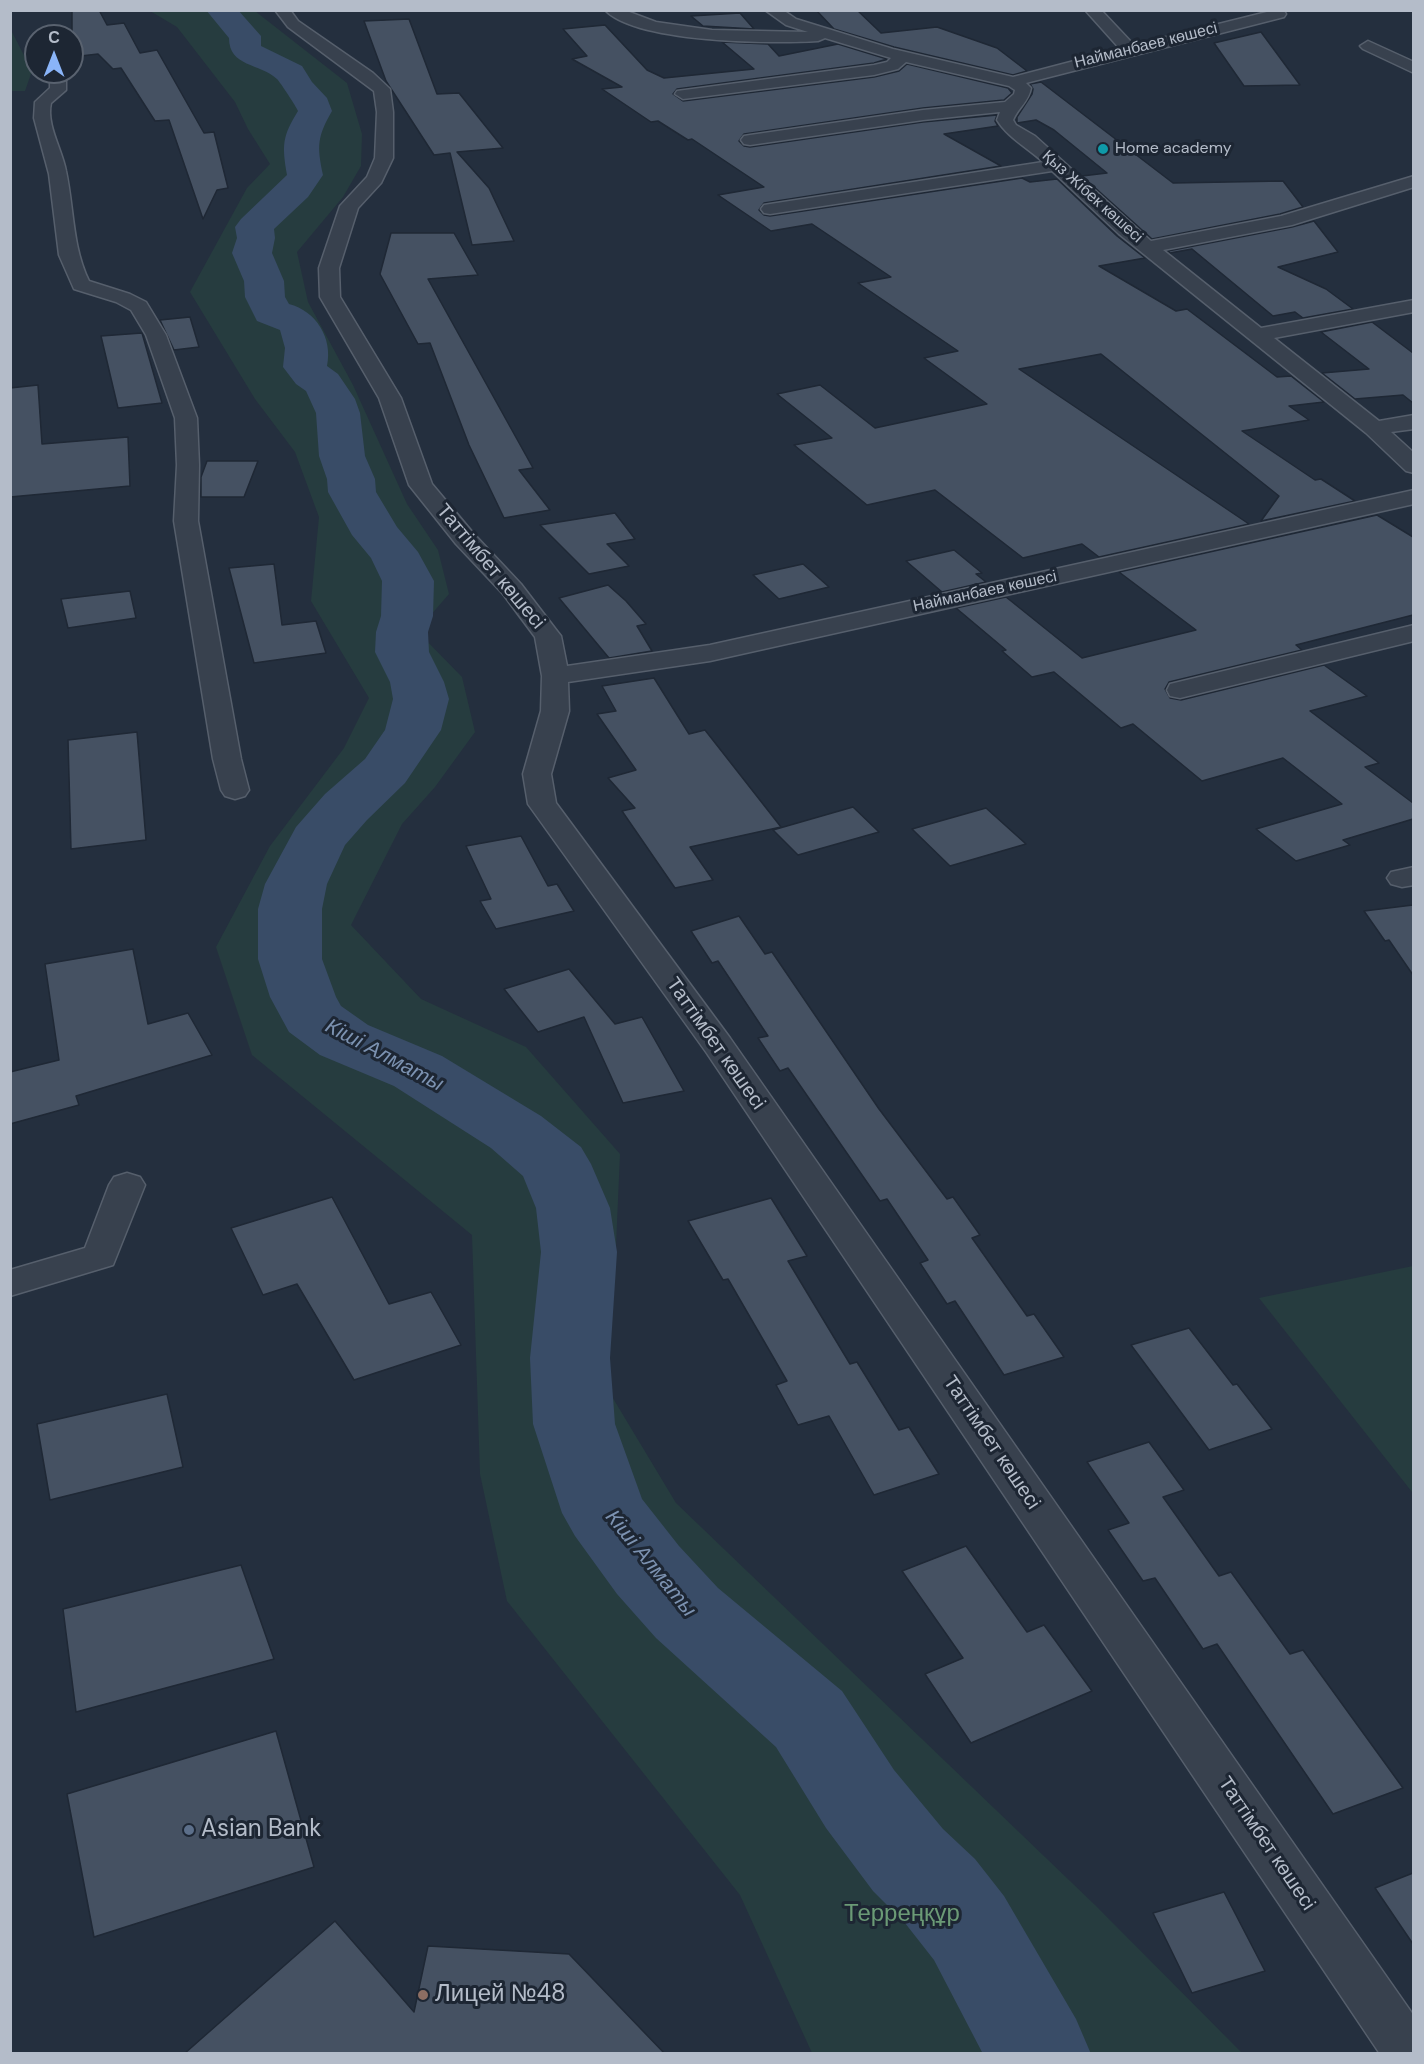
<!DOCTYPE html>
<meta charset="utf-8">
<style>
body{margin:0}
#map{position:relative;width:1424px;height:2064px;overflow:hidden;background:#242f3e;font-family:"DM Sans",sans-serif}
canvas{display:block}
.frame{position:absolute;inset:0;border:12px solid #b4bcc9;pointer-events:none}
.north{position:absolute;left:24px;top:24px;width:60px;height:60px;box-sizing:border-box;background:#1d2633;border:2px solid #59626f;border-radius:50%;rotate:0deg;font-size:16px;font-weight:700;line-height:24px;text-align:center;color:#b4bcc9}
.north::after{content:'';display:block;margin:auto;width:21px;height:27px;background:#8ab4f8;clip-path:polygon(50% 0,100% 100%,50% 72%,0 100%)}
</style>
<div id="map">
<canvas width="1424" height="2064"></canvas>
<div class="frame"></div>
<div class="north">С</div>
</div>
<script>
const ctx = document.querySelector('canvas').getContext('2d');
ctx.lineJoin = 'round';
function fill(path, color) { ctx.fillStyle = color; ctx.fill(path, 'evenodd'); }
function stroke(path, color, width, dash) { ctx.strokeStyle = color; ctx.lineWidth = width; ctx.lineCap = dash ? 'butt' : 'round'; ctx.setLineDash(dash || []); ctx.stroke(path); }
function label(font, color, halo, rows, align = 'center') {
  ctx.font = font + ' "DM Sans",sans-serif'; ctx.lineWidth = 6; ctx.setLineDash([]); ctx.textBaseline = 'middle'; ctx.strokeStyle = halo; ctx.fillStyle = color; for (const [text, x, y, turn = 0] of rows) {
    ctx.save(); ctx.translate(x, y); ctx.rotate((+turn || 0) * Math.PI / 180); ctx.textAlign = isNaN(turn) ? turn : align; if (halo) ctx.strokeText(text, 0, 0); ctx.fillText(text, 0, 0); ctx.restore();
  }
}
fill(new Path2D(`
 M150 11H255L347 83 362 134 361 166 343 197 297 252 308 302 353 385 407 504 438 550 449 594 417 631 462 677 475 732 435 787 402 824 351 925 421 999 526 1047 620 1154 614 1292 602 1380 676 1503 1095 1905 1242 2053H812L740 1895 507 1601 480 1474 472 1235 252 1055 216 947 270 846 344 748 369 698 311 601 319 517 295 452 255 399 190 292 247 188 270 164 248 129 235 102 177 27Z
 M11 30 32 71 25 91H11Z
 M1413 1266 1414 1492H1412L1259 1298Z`), '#263c3f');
fill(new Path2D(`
 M206 10H238L261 36V46L302 66 312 82 327 98 332 111C317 137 317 146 323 175L308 197 274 229 275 238 272 253 284 281 285 297 289 304C316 311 333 338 327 366L338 374 355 399 360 413 365 456 375 479 376 492 397 527 418 552 434 581 433 616 428 632 429 652 444 682 449 699 441 730 405 783 367 820 345 845 327 884 322 909V959L336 997 341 1006 368 1025 442 1056 541 1116 581 1147 591 1164 610 1208 617 1252 610 1358 615 1424 642 1499 679 1546 718 1588 842 1691 894 1770 943 1829 975 1859 1004 1896 1076 2019 1091 2054H983L934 1960 905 1923 873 1891 826 1828 776 1747 656 1638 617 1594 575 1536 562 1513 533 1424 530 1358 541 1252 536 1208 523 1176 491 1148 394 1086 320 1055 289 1032 270 997 258 959V909L265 884 296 827 325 794 365 759 385 730 393 699 390 682 375 652 376 632 381 616 382 581 371 558 352 535 328 492 327 479 319 456 316 413 306 391 296 384 283 367 285 348 280 330 257 321 245 297 244 281 232 253 237 238 235 227 241 219 287 175C282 145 282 137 298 111 296 106 280 82 277 79 260 63 229 67 229 38Z`), '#394c67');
const building = new Path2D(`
 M72 10H99L107 25 124 23 140 53 157 50 204 133 214 132 228 188 217 190 203 219 169 120 155 121 121 68 113 69 98 54 72 57Z
 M816 10H857L881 33 937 27 997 48 1027 71 1013 75 894 47 834 29Z
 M740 13 754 29 703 26 691 16Z
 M409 19 437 94 459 93 503 148 457 152 489 188 514 241 472 245 450 153 434 155 386 81 364 21Z
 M605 25 647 70 664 78 754 69 722 42 768 44 779 56 838 44 887 59 874 63 677 89 673 94 683 101 874 77 899 71 907 64 1008 88 1012 93 1004 100 923 108 744 134 739 141 744 146 750 147 923 122 997 115 995 121 998 126 944 134 1001 166 764 203 759 210 764 215 770 216 1022 178 1030 182 1057 179 1117 236 1145 258 1099 266 1176 311 1187 309 1277 377 1291 376 1324 402 1289 406 1309 420 1242 431 1315 480 1321 479 1355 501 1261 521 1279 496 1101 354 1019 369 1249 524 1099 557 1082 544 1023 558 935 490 867 505 794 445 832 438 777 394 820 385 875 428 987 404 924 358 958 351 858 283 891 277 812 224 771 231 718 195 764 187 692 139 688 140 658 121 651 122 602 89 622 87 572 59 587 56 563 29Z
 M1261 32 1300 85 1244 86 1214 43Z
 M1041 82 1173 183 1283 181 1303 207 1280 214 1152 239 1082 176 1107 173 1054 130 1036 120 1017 123V117L1032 94 1033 89 1030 84Z
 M1314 221 1338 252 1278 267 1326 289 1353 309 1303 318 1295 312 1273 316 1192 249 1170 253 1168 251 1292 227Z
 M391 233H454L478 275 428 279 533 468 519 470 550 510 504 518 469 445 430 343 418 344 380 274Z
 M190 317 199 347 174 350 160 320Z
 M1372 322 1413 353V403L1403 395 1355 399 1322 373 1369 369 1321 332Z
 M142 333 162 403 118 408 101 336Z
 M38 385 42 444 128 437 130 486 10 497V388Z
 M207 461H258L244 497H201V477Z
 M615 513 635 539 607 544 629 566 589 574 540 525Z
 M1377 515 1413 537V615L1296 645 1302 650 1169 682 1165 689 1170 698 1181 700 1324 665 1367 696 1310 711 1379 763 1365 767 1413 803V819L1343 840 1350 845 1296 861 1256 829 1342 804 1283 758 1202 781 1133 724 1121 728 1054 672 1032 677 1002 651 1006 650 956 608 1006 597 1082 658 1196 630 1119 572Z
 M954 550 982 573 976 574 986 582 942 592 906 561Z
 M274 564 282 625 316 621 326 653 254 663 229 568Z
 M803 564 829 587 779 599 753 575Z
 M608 585 626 601 646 624 637 626 652 651 609 658 559 598Z
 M130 591 136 618 68 628 61 599Z
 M654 678 689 734 705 730 781 827 690 847 713 880 675 888 622 811 635 808 608 778 636 770 597 714 616 711 602 686Z
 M137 732 146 840 71 849 68 740Z
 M853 807 879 832 798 855 773 830Z
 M986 808 1026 844 950 866 912 829Z
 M521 836 548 886 557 884 574 911 496 929 480 901 491 899 466 846Z
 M1413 905V975L1389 940 1385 941 1364 911Z
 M739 916 765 954 772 952 879 1109 947 1199 953 1197 980 1235 972 1238 1027 1316 1034 1314 1064 1357 1004 1375 955 1301 947 1304 920 1263 928 1260 887 1199 880 1201 788 1068 780 1071 758 1038 768 1036 718 961 712 963 691 931Z
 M133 949 148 1024 188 1013 212 1055 76 1096 79 1105 10 1124V1072L59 1060 45 964Z
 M569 969 615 1024 642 1017 684 1091 623 1103 584 1017 538 1032 504 989Z
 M332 1197 389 1304 431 1292 461 1345 354 1380 297 1284 263 1295 231 1228Z
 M771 1198 807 1256 788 1261 850 1364 857 1362 899 1430 909 1427 939 1474 874 1495 829 1416 798 1425 776 1385 787 1381 728 1279 723 1280 688 1221Z
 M1189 1328 1233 1385 1237 1384 1272 1429 1209 1450 1131 1345Z
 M167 1394 183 1467 50 1500 37 1424Z
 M1149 1442 1184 1490 1163 1497 1219 1576 1231 1572 1290 1654 1303 1650 1403 1788 1333 1814 1217 1644 1203 1649 1155 1578 1143 1581 1108 1530 1129 1523 1087 1462Z
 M966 1546 1027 1632 1044 1625 1092 1691 971 1743 925 1674 963 1658 902 1571Z
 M241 1565 274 1659 76 1712 63 1609Z
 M276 1731 314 1867 94 1937 67 1794Z
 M1413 1873V1944L1375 1888Z
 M1224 1892 1265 1971 1192 1993 1153 1913Z
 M335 1921 414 2012 428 1946 569 1954 665 2054H184Z`);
fill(building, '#455162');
stroke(building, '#1f2835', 1.5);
const minor = new Path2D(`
 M275 10H290L298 21 373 73 390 89 393 112V158L381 183 358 208 339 268 340 297 401 398 432 484 474 534 521 584 557 631 561 636 567 666 710 645 1414 490V504L710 661 568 682 569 711 551 774 556 803 730 1038 1414 2016V2054H1380L706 1052 528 804 523 774 541 711 542 676 535 637 503 594 456 544 409 485 379 398 320 297 319 268 340 206 367 177 375 158 377 112 374 91 288 27Z
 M605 10H624L656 22 712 30 808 32 786 25 765 10H783L796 19 893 49 1013 77 1120 49 1085 10H1101L1134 45 1275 10 1284 11 1286 14 1284 17 1026 83 1031 88C1029 101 1018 108 1013 120L1016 125 1035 136 1151 241 1281 216 1414 176V187L1292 225 1163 250 1261 328 1414 300V312L1274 338 1379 421 1414 415V429L1391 432 1414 453V473L1406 471 1366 433 1119 234 1052 171 770 214 764 213 761 209 764 205 770 204 1043 162C1028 148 1007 137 997 120L1000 112 923 120 750 145 744 144 741 140 744 136 750 135 923 110 1005 102 1014 94 1015 90 1009 86 906 62 898 69 874 75 683 99 675 94 677 91 874 65 887 62 891 58 825 38 818 41C773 44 636 43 605 10Z
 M1368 41 1414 62V73L1363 49 1360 46Z
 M50 72H66V90L51 103C46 125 62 149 66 171 74 208 72 246 89 281L130 294 146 302 166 335 197 418 199 465 198 521 241 759 249 790 245 796 235 799 225 796 221 790 213 759 174 521 177 465 175 418 146 335 131 310 116 302 74 289 59 255 49 174 34 118 35 102 50 88Z
 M1414 625V641L1180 698 1170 696 1167 690 1170 684Z
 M1414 867V885L1402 887 1391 884 1387 878 1391 872Z
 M127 1173 140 1177 145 1185 113 1265 10 1296V1270L85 1248 109 1185 114 1177Z`);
stroke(minor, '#565f6c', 3);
fill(minor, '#38414e');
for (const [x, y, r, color] of [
 [1103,149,6,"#0f9aa8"],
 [189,1830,6,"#5c6f8a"],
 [423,1995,6,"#8d6e63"]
]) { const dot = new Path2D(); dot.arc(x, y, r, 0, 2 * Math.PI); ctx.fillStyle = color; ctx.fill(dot); stroke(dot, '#1d2633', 2); }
label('16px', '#b4bcc9', '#1d2633', [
 ["Найманбаев көшесі",1146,46,-14],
 ["Қыз Жібек көшесі",1092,197,42],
 ["Найманбаев көшесі",985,592,-12]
]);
label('16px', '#b4bcc9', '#1d2633', [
 ["Home academy",1115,149]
], 'left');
label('20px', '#b4bcc9', '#1d2633', [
 ["Таттімбет көшесі",490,567,50],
 ["Таттімбет көшесі",715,1044,55],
 ["Таттімбет көшесі",991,1443,56],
 ["Таттімбет көшесі",1266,1844,56]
]);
label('italic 21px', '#7c92b1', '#1d2633', [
 ["Кіші Алматы",384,1056,28],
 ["Кіші Алматы",650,1564,51]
]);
label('24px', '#b4bcc9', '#1d2633', [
 ["Asian Bank",201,1830],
 ["Лицей №48",435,1995]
], 'left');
label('24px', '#6b9a76', '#1d2633', [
 ["Терреңқұр",902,1915]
]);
</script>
